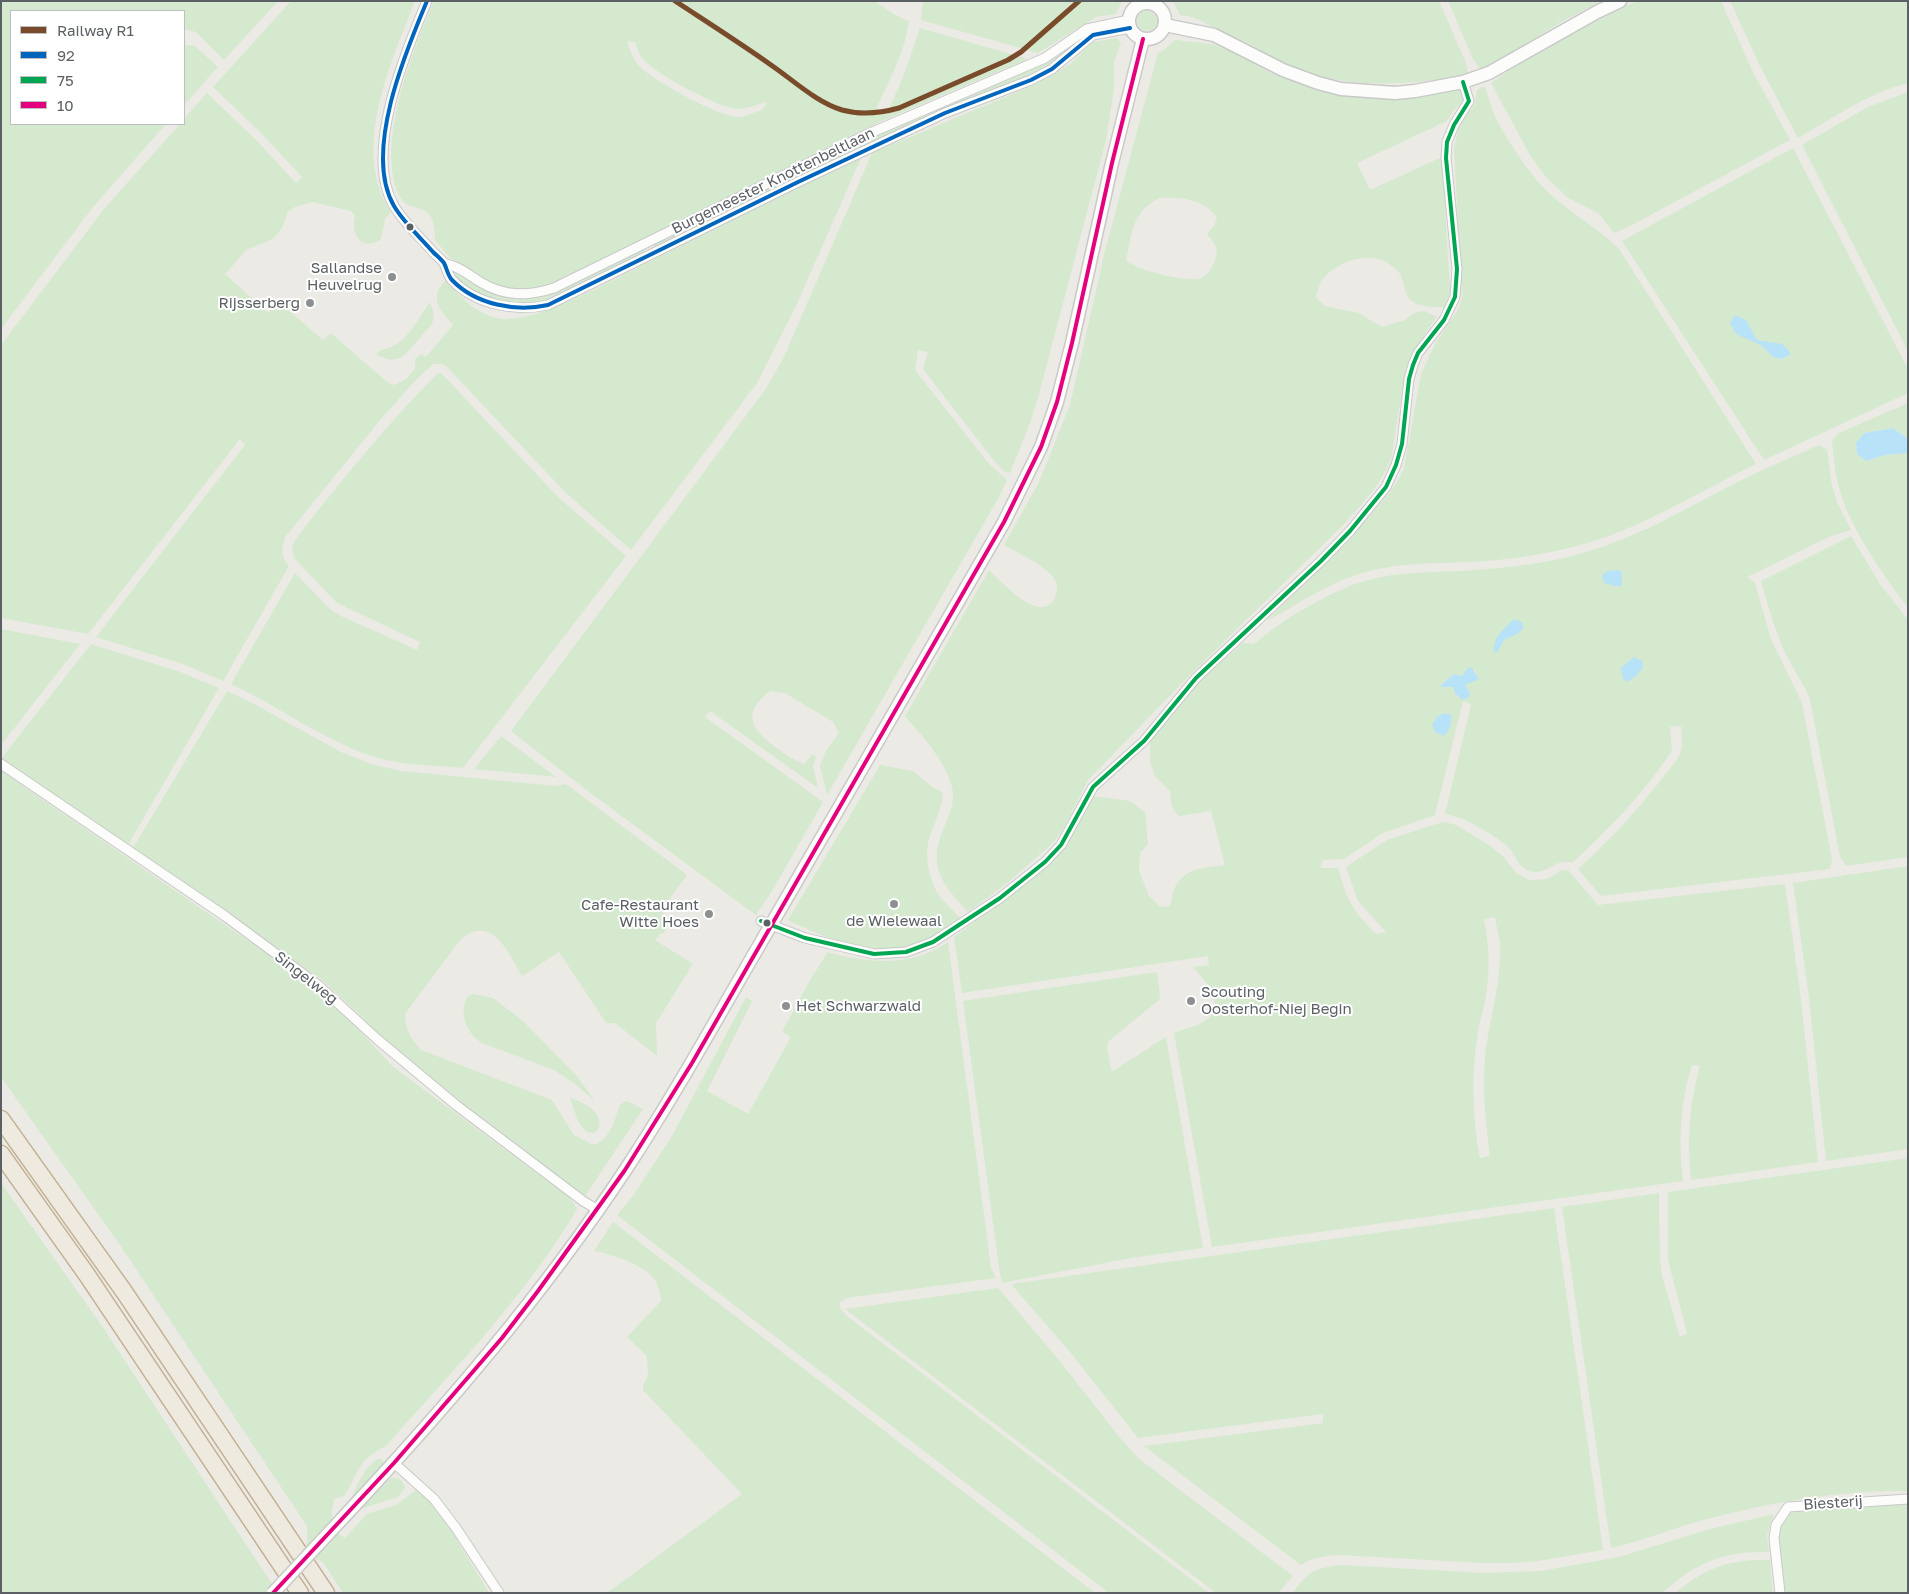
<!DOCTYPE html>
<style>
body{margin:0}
#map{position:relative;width:1909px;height:1594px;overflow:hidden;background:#eceae5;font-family:"Golos Text",sans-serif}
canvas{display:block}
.frame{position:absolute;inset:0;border:2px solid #5a6064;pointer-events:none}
.legend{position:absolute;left:10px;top:10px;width:175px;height:115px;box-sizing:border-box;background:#fff;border:1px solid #bdbfc1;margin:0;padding:6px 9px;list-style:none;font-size:15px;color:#5a6064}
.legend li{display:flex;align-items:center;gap:10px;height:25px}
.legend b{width:25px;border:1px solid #bdbfc1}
</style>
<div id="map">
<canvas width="1909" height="1594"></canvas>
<div class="frame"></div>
<ul class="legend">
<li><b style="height:6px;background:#7a4b2a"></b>Railway R1</li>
<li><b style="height:6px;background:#0065bd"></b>92</li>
<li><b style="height:6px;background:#00a651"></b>75</li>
<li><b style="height:6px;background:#e5007d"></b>10</li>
</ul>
</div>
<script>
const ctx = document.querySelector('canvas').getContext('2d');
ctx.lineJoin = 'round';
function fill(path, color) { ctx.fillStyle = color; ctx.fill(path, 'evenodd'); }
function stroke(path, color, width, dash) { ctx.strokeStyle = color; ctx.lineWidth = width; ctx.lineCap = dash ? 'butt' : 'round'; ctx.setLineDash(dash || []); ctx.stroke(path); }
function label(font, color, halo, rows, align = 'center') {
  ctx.font = font + ' "Golos Text",sans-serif'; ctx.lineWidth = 4; ctx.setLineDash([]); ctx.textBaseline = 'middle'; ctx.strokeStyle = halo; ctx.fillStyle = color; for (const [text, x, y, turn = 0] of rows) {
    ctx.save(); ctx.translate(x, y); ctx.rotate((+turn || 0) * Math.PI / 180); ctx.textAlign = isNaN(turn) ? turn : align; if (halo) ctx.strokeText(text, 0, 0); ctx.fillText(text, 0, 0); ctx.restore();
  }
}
fill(new Path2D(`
 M1 1H278L224 60 196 32 184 29V11H11V124H166L93 207 1 329Z
 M291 1H415C391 63 350 150 391 212L385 219 381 239C362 252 350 235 355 216L351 211 312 202 295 207 288 212 282 228 273 239 246 250 225 274 268 313 279 302 323 340 331 333 387 382 394 385 406 379 415 369V359L421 354 426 357 453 325C440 310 428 297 446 280 461 298 478 317 504 319 542 320 602 285 637 268 712 231 785 192 861 158L795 308 757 383 631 550 565 492 447 367 442 364H433L415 381 381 419 286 536C281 548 280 556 289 566L223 681 183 664 96 637 245 445 240 439 88 634 1 618V345L104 209 180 124H184V119L207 93 256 140 296 183 302 177 262 134 213 87Z
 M434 1H874L897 16 909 21C905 52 889 81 876 109L887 113 902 80 920 28 1028 59 884 120 538 290H500L450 258 435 240C436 196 410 216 400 197 374 146 413 50 434 1ZM627 41 635 42C637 49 640 57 646 62 658 75 721 109 738 109 748 109 759 103 768 102L762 110C755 112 747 116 740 117 721 118 656 82 641 68 634 61 630 51 627 41Z
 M923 1H1122L1116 14 1096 17 1038 53 921 20Z
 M1173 1H1439L1466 63 1468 75C1404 86 1335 91 1275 59 1263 52 1252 44 1239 39 1232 36 1224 34 1218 30 1202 22 1199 17 1180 15Z
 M1448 1H1602L1561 22 1492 66 1481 70 1473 59Z
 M1641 1H1721L1752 70 1790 140 1630 226 1614 233 1599 214 1567 197 1545 176 1530 155 1491 83C1538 51 1585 15 1641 1Z
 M1730 1H1908V83C1868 93 1833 118 1798 138L1760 66Z
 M1137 21a10 10 0 1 1 20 0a10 10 0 1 1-20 0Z
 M1088 33 1063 58 1030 77 871 143 872 134Z
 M1117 38 1121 44 1114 61V89L1106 140 1038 398 1030 423 1010 473 1003 471 991 457 923 369 928 352 918 350 915 370 989 464 1007 480 999 497 827 795 820 765 826 751 839 733 833 722 785 693 770 691C743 712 749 727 774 746 784 753 793 760 804 764L813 754 816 757 813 766 818 788 710 711 705 717 823 802 772 891 756 915 585 789 511 731 765 390 784 357 872 153 1034 85 1069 65 1093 42Z
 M1175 40 1212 44 1233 52 1271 73 1321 91 1373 99 1405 98 1452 87 1461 89 1466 99 1453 111 1447 121 1357 163 1370 190 1442 157 1450 291 1448 302 1444 307C1434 307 1422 307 1413 302 1402 295 1406 278 1396 269 1392 266 1384 260 1379 259 1360 254 1335 264 1323 279 1319 284 1318 291 1316 297L1324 306 1358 313 1382 327 1405 320 1414 313 1424 311 1437 317C1403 359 1400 405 1392 456 1383 483 1362 504 1343 525L1188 677 1088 780 1066 824 1054 842 1006 884 968 912C946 888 928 870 941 835 947 819 956 805 952 787 945 760 923 737 905 716L989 570C1002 582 1043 629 1056 595 1058 589 1057 582 1053 577 1043 564 1018 553 1004 545L1039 482 1070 405 1105 251 1158 53 1165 49ZM1159 198C1180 197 1205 199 1217 218L1214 226 1207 234C1210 238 1214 242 1216 247 1218 253 1215 260 1213 265 1210 271 1206 277 1199 279 1187 282 1134 270 1126 260 1133 231 1131 214 1159 198Z
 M184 45 195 46 218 67 184 105Z
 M1481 87H1485C1488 95 1490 104 1493 112 1505 137 1530 176 1550 194 1572 214 1598 228 1619 249L1756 464C1702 490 1649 524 1591 542 1558 552 1521 558 1487 561 1446 564 1405 561 1366 572 1330 581 1299 604 1267 621L1370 516 1390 492 1400 477 1404 468 1421 374 1435 344 1459 308 1462 298 1454 148 1460 123 1475 104 1477 91Z
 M1908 92V351L1802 145 1868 107Z
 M859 141 863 148 799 179 795 172Z
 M1793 148 1908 369V393L1764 460 1622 241ZM1735 315 1746 321 1757 340 1763 342H1771L1790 351 1788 357 1782 359C1761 349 1749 333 1735 315Z
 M789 175 794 182 656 250 652 242Z
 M642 247 646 254 560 297 533 306 516 305 489 298 457 281 452 272 453 270 476 282 532 296Z
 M430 302C432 309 435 314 433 321 431 327 424 332 421 337 406 353 399 368 376 354L380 350C406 347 416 321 430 302Z
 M438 373 442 374 559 498 626 556 463 768C434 765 403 766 375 757 326 742 278 706 231 684L295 573 331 610 339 615 417 650 420 642 337 603 294 558 292 548 295 540C340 482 386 425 438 373Z
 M1908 403V439L1893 428 1864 433 1856 443 1857 454 1866 461 1885 455 1908 453V607C1885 579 1851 528 1841 494 1835 477 1834 458 1832 440L1839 433Z
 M1819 445 1827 450 1832 486 1837 502 1851 530 1829 537 1747 577 1755 583 1771 639 1802 703 1832 859 1830 869 1601 896 1578 869C1608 842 1635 813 1660 781 1666 773 1674 765 1679 756 1683 748 1682 735 1681 726L1670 727 1672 751C1644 793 1609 829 1572 863 1556 857 1546 877 1529 871 1516 866 1515 852 1506 845 1491 834 1464 816 1445 814L1471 705 1463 701 1435 815 1383 833 1344 859 1323 860 1320 868H1338C1347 900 1352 910 1376 934L1386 932 1358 901 1346 867 1387 840 1436 824 1445 822 1456 825 1489 845 1504 857 1515 872 1529 880 1547 879 1562 870H1568L1598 905 1785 884 1801 999 1818 1162 1691 1180C1687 1142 1689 1103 1700 1066L1692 1065C1680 1102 1678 1142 1683 1181L1212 1247 1174 1033C1182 1029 1192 1028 1200 1024 1230 1008 1208 984 1193 967L1209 965 1208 956 962 993 954 937 1019 888 1065 846 1081 818 1092 796 1130 801 1145 812 1148 844 1140 853 1139 871 1149 896 1160 907 1170 906C1172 900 1172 895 1174 890 1183 867 1204 868 1225 865L1211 811 1179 816C1171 808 1171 802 1170 791L1155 776 1150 762V740L1199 681 1243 643 1254 644C1282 620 1333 589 1368 580 1399 572 1431 572 1462 571 1505 568 1548 564 1589 551 1637 537 1682 511 1726 488 1756 472 1788 459 1819 445ZM1466 670H1474L1477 675 1465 685 1466 688 1458 697 1453 687 1441 685 1454 674 1462 676ZM1495 917C1496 926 1499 935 1500 944 1502 982 1489 1019 1485 1057 1482 1090 1486 1123 1490 1156L1480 1158C1472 1118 1471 1072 1478 1032 1479 1023 1482 1015 1484 1006 1490 977 1490 948 1484 919Z
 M1851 536 1880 584 1908 620V857L1846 866 1840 857 1810 700C1805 686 1797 675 1790 662 1776 637 1769 608 1761 581Z
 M1 629 80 644 1 745Z
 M91 644 180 672 219 688 128 845 1 759Z
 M227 691 254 704 341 752 374 765 402 771 556 786 566 784 687 875 662 909 664 925 667 928 663 934 661 933 655 940 693 964 656 1023 657 1056 615 1023H606L559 952 522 976C509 953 491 912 460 940L405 1014C405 1029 411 1039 421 1050L552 1100 574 1135 591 1144H597L606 1137 613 1125 620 1105 624 1102 627 1101 643 1109 585 1196 440 1088 393 1050 361 1016 321 979 133 848Z
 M501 736 556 777 474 769Z
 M880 765 913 771 932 787 942 792 943 795C941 811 935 821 930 836 924 853 928 876 937 892 943 902 953 910 960 918 944 929 929 941 910 947 873 959 821 936 788 920Z
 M1 771 314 986 339 1008 392 1066 571 1199 577 1209C526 1296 453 1370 386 1446 356 1461 361 1470 344 1496L334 1499C332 1516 327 1528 345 1538L367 1514 396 1505 417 1489 440 1512 489 1593H343L323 1562 313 1558 307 1549V1526L120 1245 1 1077Z
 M1908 866V1149L1826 1161 1809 998 1793 883Z
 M948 942 989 1253 991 1268 996 1278 846 1298 840 1302V1308L847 1316 1209 1593H1109L617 1215 633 1196 672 1136 746 997 752 1001 707 1091 748 1114 791 1037 782 1032 810 980 828 952C868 964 913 967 948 942Z
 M1157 972 1160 995 1159 1000 1109 1041 1107 1047 1111 1070 1113 1071 1166 1037 1203 1248 1131 1258 1002 1283 999 1267 963 1001Z
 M473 994 493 998 523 1021 576 1075 595 1101 574 1083 554 1070 482 1043C466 1033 459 1014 467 997Z
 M570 1098C614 1111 600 1142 585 1130 577 1124 574 1108 570 1098Z
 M1908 1158V1491C1840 1490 1772 1502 1707 1519 1675 1527 1644 1541 1611 1548L1562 1207 1659 1193 1660 1261 1662 1276 1680 1337 1687 1333 1668 1260V1192Z
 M1 1183 104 1329 278 1593H1Z
 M1554 1208 1603 1550 1538 1561 1512 1563H1481L1341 1555C1326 1556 1313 1557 1301 1565L1144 1446 1323 1423V1414L1138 1438 1070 1352 1011 1284Z
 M613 1222 1095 1593H607L742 1494 643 1390V1385L648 1376 647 1356 627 1337 661 1301C660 1295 659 1288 656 1282 650 1267 609 1253 594 1251Z
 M998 1288 1059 1360 1120 1438 1138 1458 1293 1576 1278 1593H1216L845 1309Z
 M380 1458 385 1463 348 1505C356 1490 363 1465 380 1458Z
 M391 1478C400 1478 402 1479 405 1488L398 1497 360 1509Z
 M1908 1502V1593H1783L1778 1535 1782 1520 1790 1512Z
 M1774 1514 1767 1535 1769 1552C1723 1551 1697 1562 1662 1593H1293C1309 1570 1315 1568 1342 1565L1483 1573 1541 1571 1619 1557 1710 1529Z
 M1754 1560H1770L1773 1593H1675C1701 1572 1721 1562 1754 1560Z`), '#d4e9ce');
fill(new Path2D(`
 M1735 315 1746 320 1757 340 1782 344 1790 352V355L1782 359 1773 357 1761 345 1736 334 1730 323Z
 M1893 428 1908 439V453L1885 455 1866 461 1857 454 1856 443 1864 433Z
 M1619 570 1622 572V586H1615L1605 583 1602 578 1603 574 1608 571Z
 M1513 620H1517L1523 623V629L1517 634 1504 640 1497 653 1494 651C1492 639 1505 628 1513 620Z
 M1634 657 1642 661 1643 667 1636 676 1627 682 1623 679 1621 668Z
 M1471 667 1479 679 1465 685 1470 693 1468 698 1462 700 1455 693 1453 687H1441V685L1454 674 1462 676 1466 670Z
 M1444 713 1451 715C1452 725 1450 729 1444 736L1435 732 1432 725 1437 717Z`), '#b8e2f7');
const street = new Path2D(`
 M427 1C405 53 363 153 394 206 404 223 421 238 433 252 437 256 441 259 444 263 447 269 448 276 452 280 476 305 516 312 548 305L798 182 945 113 1031 80 1052 69 1093 35 1130 28
 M444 263C462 268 467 274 482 283 506 297 529 296 554 288L868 134 1045 58 1087 29 1129 20
 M1 764 225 916 318 985 377 1039 456 1105 583 1201 598 1210
 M761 921 805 938 874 954 906 952 933 942 1000 898 1045 862 1061 845 1093 787 1144 741 1196 678 1321 561 1350 531 1386 487 1396 465 1402 444 1409 379 1413 365 1418 353 1444 320 1455 297 1457 269 1446 158 1447 142 1454 125 1469 101 1463 82
 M394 1463 434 1499 456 1528 499 1593
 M1780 1593 1774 1538 1776 1525 1788 1507 1908 1499`);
const secondary = new Path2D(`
 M1129 21a18 18 0 1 1 36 0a18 18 0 1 1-36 0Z
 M1165 25 1214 35 1283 70 1318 83 1341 89 1395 93 1415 91 1463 82 1489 73 1597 12 1620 1
 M340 1521C443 1411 542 1296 626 1169 678 1090 723 1007 771 925 849 791 927 656 1004 522L1041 447 1057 402 1072 343 1112 163 1143 39`);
const highway = new Path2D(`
 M1 1119 125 1293 326 1593
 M1 1154 87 1275 300 1593`);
stroke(street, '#c9c9c9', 11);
stroke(secondary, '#c9c9c9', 15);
stroke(highway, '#c4b092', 19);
stroke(street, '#fcfcfb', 9);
stroke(secondary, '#fcfcfb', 12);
stroke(highway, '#efeae0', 16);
const secondaryBridge = new Path2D(`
 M273 1593 340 1521`);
stroke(secondaryBridge, '#c9c9c9', 15, []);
stroke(secondaryBridge, '#fcfcfb', 12);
stroke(new Path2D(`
 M427 1C405 53 363 153 394 206 404 223 421 238 433 252 437 256 441 259 444 263 447 269 448 276 452 280 476 305 516 312 548 305L798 182 945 113 1031 80 1052 69 1093 35 1130 28`), '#0065bd', 4);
stroke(new Path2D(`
 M761 921 805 938 874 954 906 952 933 942 1000 898 1045 862 1061 845 1093 787 1144 741 1196 678 1321 561 1350 531 1386 487 1396 465 1402 444 1409 379 1413 365 1418 353 1444 320 1455 297 1457 269 1446 158 1447 142 1454 125 1469 101 1463 82`), '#00a651', 4);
stroke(new Path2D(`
 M273 1593 394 1463 502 1338 538 1291 625 1170 692 1063 1004 522 1041 447 1057 402 1072 343 1112 163 1143 39`), '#e5007d', 4);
stroke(new Path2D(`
 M675 1C707 22 740 43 771 65 793 80 816 102 842 110 860 115 881 113 899 108L1008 60 1021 52 1079 1`), '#7a4b2a', 5);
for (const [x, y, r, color] of [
 [410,227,4.5,"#5a6064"],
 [392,277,5,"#8d9091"],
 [310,303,5,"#8d9091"],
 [894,904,5,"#8d9091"],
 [709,914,5,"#8d9091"],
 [767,923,4.5,"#5a6064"],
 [1191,1001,5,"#8d9091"],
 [786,1006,5,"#8d9091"]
]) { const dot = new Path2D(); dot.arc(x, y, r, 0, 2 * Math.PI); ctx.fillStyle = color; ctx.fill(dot); stroke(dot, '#fff', 2); }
label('15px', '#5a6064', '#fff', [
 ["Burgemeester Knottenbeltlaan",773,181,-26],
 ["Singelweg",306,978,38],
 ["Biesterij",1833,1503,-4]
]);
label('15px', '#5a6064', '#fff', [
 ["Sallandse",382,268],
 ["Heuvelrug",382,285],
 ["Rijsserberg",300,303],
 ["Cafe-Restaurant",699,905],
 ["Witte Hoes",699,922],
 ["de Wielewaal",894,921,"center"],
 ["Scouting",1201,992,"left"],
 ["Oosterhof-Niej Begin",1201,1009,"left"],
 ["Het Schwarzwald",796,1006,"left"]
], 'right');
</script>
